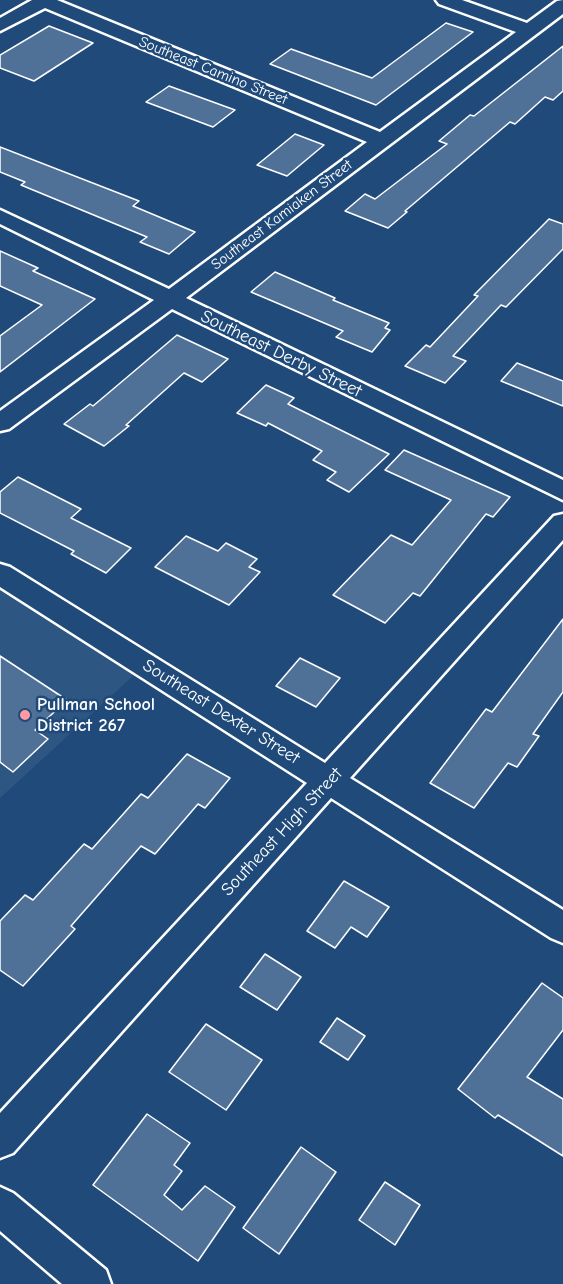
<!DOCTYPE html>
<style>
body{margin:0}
canvas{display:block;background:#1f4a7a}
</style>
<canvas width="563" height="1284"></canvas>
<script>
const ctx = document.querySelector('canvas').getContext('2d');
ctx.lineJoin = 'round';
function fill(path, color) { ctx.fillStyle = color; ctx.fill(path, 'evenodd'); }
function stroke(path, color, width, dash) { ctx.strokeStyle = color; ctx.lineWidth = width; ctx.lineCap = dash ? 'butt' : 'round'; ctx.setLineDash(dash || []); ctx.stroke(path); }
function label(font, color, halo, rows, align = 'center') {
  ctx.font = font + ' "Comic Neue",sans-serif'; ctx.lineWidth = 5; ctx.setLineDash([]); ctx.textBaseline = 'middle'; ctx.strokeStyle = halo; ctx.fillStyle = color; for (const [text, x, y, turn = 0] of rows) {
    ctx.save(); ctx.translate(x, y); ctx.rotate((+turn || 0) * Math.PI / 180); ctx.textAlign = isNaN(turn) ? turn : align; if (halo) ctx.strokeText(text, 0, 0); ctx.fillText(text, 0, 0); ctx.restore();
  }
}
fill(new Path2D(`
 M0 590 134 675 0 798Z`), '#2e5683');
const building = new Path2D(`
 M446 23 473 32 376 105 270 64 291 49 372 78Z
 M49 26 93 43 34 81 0 68V55Z
 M563 46V91L553 100 545 97 515 124 510 122 405 211 407 212 388 228 345 211 365 194 375 199 447 144 439 141 470 115 474 116Z
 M169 86 235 110 213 127 146 102Z
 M295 134 324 145 287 176 257 165Z
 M0 147 139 201 133 206 195 232 169 254 140 242 147 237 21 185 25 182 0 172Z
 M549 219 563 224V249L506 307 501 305 453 356 466 361 445 383 405 366 426 345 430 347 478 296 474 295Z
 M0 251 38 268 33 271 95 299 0 372V336L42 305 0 286Z
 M275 272 335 298 333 300 389 323 385 328 390 330 372 352 336 337 343 331 251 292Z
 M177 335 228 359 202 382 184 373 126 425 129 426 104 446 64 424 90 404 93 406Z
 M517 363 563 381V406L501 381Z
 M266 385 294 398 288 404 389 454 349 492 327 480 336 472 313 460 322 451 268 423 266 426 237 413Z
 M404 450 510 497 493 517 486 514 420 596 413 593 385 623 333 595 391 535 412 545 451 500 385 470Z
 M18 477 81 509 71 518 131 548 106 573 71 554 74 551 0 513V492Z
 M186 536 218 551 226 543 257 559 249 567 260 572 229 605 155 567Z
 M563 619V692L533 734 539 736 517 767 508 763 474 808 430 783 486 709 492 712Z
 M0 656 67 700 35 730 48 739 13 772 0 762Z
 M300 658 340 678 316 707 276 686Z
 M187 754 230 778 205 808 198 804 155 854 141 846 71 926 75 929 23 986 0 970V921L25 895 33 900 84 844 92 849 141 794 148 798Z
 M344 881 389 907 367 937 351 927 335 948 307 931Z
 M265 954 301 977 277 1010 240 987Z
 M542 983 563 998V1030L527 1077 563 1099V1156L498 1115 495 1118 458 1089Z
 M337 1018 365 1036 348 1060 320 1042Z
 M206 1024 262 1060 226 1110 169 1072Z
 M147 1114 190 1143 174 1165 182 1171 164 1195 182 1210 205 1186 235 1207 198 1261 93 1185Z
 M301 1147 336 1172 279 1254 243 1228Z
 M385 1182 420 1205 395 1245 359 1220Z`);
fill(building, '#507197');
stroke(building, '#fff', 1.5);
const minor = new Path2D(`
 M32 0H57L380 132 516 32 439 4 436 0H462L527 23 557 1 563 0V14L186 298 563 480V500L172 309 9 429 0 431V411L154 300 0 224V210L169 289 367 142 45 8 0 31V18Z
 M563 514V540L350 778 563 910V943L551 938 331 798 13 1153 0 1158V1113L307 783 0 587V564L10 567 325 763 554 516Z
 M0 1187 13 1193 106 1270 111 1284H62L0 1231Z`);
stroke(minor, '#fff', 5);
fill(minor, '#1f4a7a');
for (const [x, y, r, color] of [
 [25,715,6,"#ff9aa2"]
]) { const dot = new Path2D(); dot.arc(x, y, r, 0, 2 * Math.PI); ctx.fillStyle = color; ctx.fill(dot); stroke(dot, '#1f4a7a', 2); }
label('15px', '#fff', '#1f4a7a', [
 ["Southeast Camino Street",213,71,22],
 ["Southeast Kamiaken Street",282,215,-37]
]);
label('18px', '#fff', '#1f4a7a', [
 ["Southeast Derby Street",281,354,26],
 ["Southeast Dexter Street",221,712,32],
 ["Southeast High Street",282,832,-47]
]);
label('bold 18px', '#fff', '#1f4a7a', [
 ["Pullman School",37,705],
 ["District 267",37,726]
], 'left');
</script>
